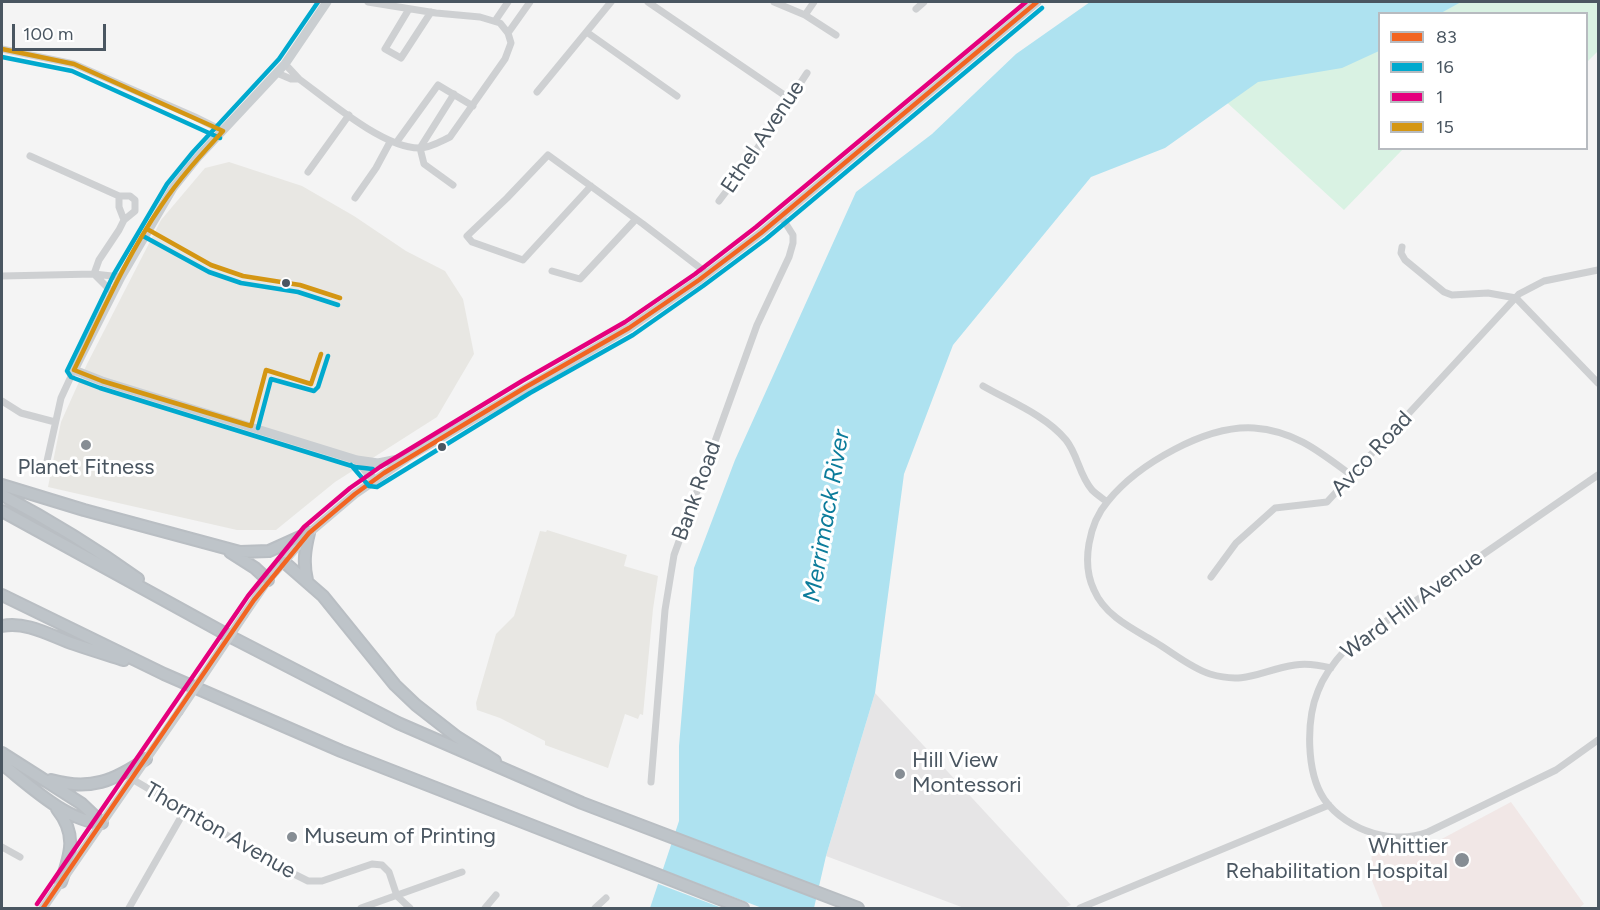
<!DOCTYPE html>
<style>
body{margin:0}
#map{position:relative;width:1600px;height:910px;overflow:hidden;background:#f4f4f4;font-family:Figtree,sans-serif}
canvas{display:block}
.frame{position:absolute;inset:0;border:3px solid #4a5661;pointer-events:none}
.legend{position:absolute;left:1378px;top:12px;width:210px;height:138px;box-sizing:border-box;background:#fff;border:2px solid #b7bbc0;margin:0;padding:8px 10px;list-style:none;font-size:18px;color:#4a5661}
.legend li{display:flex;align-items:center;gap:12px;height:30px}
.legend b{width:30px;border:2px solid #b7bbc0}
.scale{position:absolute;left:12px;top:24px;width:94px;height:27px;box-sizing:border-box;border:3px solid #4a5661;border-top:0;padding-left:8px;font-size:18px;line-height:21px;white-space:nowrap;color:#4a5661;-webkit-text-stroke:4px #fff;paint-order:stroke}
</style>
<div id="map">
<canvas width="1600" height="910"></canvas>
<div class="frame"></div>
<ul class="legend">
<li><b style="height:8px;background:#f26522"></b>83</li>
<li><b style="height:8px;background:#00a9ce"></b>16</li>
<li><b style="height:8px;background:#e5007d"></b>1</li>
<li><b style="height:8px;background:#d49613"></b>15</li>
</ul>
<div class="scale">100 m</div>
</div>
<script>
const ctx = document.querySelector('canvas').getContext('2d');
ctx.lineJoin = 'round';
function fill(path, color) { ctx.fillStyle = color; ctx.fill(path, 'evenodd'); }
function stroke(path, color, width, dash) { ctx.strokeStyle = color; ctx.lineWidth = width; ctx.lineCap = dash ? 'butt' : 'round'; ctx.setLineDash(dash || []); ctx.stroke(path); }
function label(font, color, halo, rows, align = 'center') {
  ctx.font = font + ' Figtree,sans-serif'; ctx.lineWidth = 6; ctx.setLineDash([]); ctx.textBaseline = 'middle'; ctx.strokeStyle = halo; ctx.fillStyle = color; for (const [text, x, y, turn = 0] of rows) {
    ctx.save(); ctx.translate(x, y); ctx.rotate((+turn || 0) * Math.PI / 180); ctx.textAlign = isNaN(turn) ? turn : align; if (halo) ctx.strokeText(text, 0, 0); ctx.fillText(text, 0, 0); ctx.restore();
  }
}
fill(new Path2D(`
 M229 162 302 186 354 216 406 251 445 271 463 299 474 354 437 417 335 482 276 530H237L48 487 61 422 87 364 161 220 205 168Z
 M547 530 627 555 624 566 658 576 653 609 643 715 640 714 638 719 625 714 608 768 545 745V741L500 718 477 710 476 703 496 634 514 616 540 531 546 532Z`), '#e8e7e3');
fill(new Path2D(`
 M875 693 1071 905 1063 908H964L826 856Z`), '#e6e5e6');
fill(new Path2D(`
 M1511 802 1584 904 1579 908H1383L1371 878 1372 842 1390 848 1405 849 1436 842Z`), '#f1e7e6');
fill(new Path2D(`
 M1441 2H1598V51L1587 62 1586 14H1416Z
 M1379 33 1380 148 1403 149 1344 210 1222 98 1256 73Z`), '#d9f2e3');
fill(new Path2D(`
 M1090 2H1461L1441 13 1380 14 1379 51 1342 68 1258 82 1165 148 1091 177 953 345 904 474 875 693 826 856 814 908H650L679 821V746L694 568 735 460 856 192 932 134 1016 54Z`), '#aee2f0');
fill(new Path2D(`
 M660 869 762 908H722L656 883Z`), '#f4f4f4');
const highway = new Path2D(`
 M2 485 84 510 240 552 269 551 309 533
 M2 495C49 520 95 548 138 579
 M2 511 235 639 398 723 582 803 858 908
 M230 552 255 568 268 580
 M284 562 323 596 395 685 416 705 457 737 495 761
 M307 580C303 563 305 549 309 533
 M2 595 164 674 341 751 743 908
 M2 626C27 621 51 636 74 644 91 650 108 655 124 660
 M2 753 82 804 102 823
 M2 764C29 785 67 822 102 823
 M51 780C90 791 114 781 146 759
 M57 809C77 834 71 853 61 882`);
stroke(highway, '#b9bec3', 14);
stroke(new Path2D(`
 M648 2 790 99
 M774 2 805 15 836 35
 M409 9 385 49 401 58 431 12
 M916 9 924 2
 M805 15 814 2
 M495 21 508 2
 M508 33 530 2
 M588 33 677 96
 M2 49 74 64 195 117 223 131
 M277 73 291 79H299L285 64
 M299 79C328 100 383 148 419 148 430 148 441 141 450 137L505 59 511 43 508 33 500 23 480 17 436 13 368 2
 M537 92 611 2
 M396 143 438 85 473 106
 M30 156 119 196H130L135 200V211L124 220 119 230 99 260 94 274
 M308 172 349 115
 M453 185 424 164 420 148 454 94
 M591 186 523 260 472 242 467 236 507 198 548 155 643 224 708 274
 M119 196V207L124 220
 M355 198 376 168 390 142
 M719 201 747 164 807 73
 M1402 247 1401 253 1405 260 1444 292 1452 295 1488 293 1516 298 1598 383
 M552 271 580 279 636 219
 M94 274 113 293
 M2 276 94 274 121 277
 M983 386C1011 402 1045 415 1066 440 1078 455 1079 475 1092 490 1096 494 1102 498 1107 502
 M2 401 21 413 55 422
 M45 470 61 398 74 370
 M1598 475 1346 649C1335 661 1324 675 1318 691 1306 720 1306 772 1324 799 1335 815 1355 828 1373 833 1391 838 1410 839 1428 832L1556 770 1598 740
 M1211 577 1236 543 1275 508 1327 502 1519 294 1544 281 1598 270
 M1331 668C1319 665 1307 663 1295 665 1261 670 1247 685 1210 674 1191 668 1172 652 1155 642 1133 629 1105 616 1094 590 1081 563 1089 523 1108 501 1138 464 1206 425 1254 428 1295 431 1320 452 1351 475
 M132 779 284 869 308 881H322L372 864 382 865 389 872 397 896 410 908
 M651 782 665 610 674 555 757 325 789 257 793 243V235L781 216
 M2 847 20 857
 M129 908 185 810
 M361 908 462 872
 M485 908 496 895
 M595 908 606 898
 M1080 908 1329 805`), '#ced0d2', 7);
stroke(new Path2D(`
 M327 2 285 64 198 157 173 188 121 277 74 370 102 381 357 460 378 463 408 457
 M357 460 374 480
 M244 615 268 580 309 533 355 494 410 456 629 328 699 280 761 233 1037 2
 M43 908 179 712`), '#caced1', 9);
stroke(highway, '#bec4c9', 10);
stroke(new Path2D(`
 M179 712 244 615`), '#caced1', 9);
stroke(new Path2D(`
 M43 908 254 600 309 533 355 494 384 473 526 387 629 328 699 280 761 233 1037 2`), '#f26522', 4.5);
stroke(new Path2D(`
 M318 2 279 59 193 152 167 184 114 274 67 371 71 377 100 388 355 467 373 469
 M2 57 72 71 220 138
 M143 236 209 272 241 283 298 292 338 305
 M258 428 271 379 314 391 318 387 328 356
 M351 465 369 486 377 487 530 393 633 335 703 286 766 239 1042 8`), '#00a9ce', 4.5);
stroke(new Path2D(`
 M37 904 248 596 304 527 350 488 380 467 522 381 625 322 695 274 756 227 1026 2`), '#e5007d', 4.5);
stroke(new Path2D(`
 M2 49 74 64 223 131C201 155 179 179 161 206 126 257 101 315 74 370L102 381 251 426 266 370 311 384 321 354
 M147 229 211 265 243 276 300 285 340 298`), '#d49613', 4.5);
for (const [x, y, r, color] of [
 [286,283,5,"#4a5661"],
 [86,445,6,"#868d94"],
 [442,447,5,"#4a5661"],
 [900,774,6,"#868d94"],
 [292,837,6,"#868d94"],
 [1462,860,8,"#868d94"]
]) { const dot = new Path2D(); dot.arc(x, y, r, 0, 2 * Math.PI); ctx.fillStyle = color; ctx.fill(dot); stroke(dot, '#fff', 2); }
label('22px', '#4a5661', '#fff', [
 ["Ethel Avenue",763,137,-56],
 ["Avco Road",1372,454,-47],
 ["Bank Road",697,491,-70],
 ["Ward Hill Avenue",1412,605,-36],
 ["Thornton Avenue",220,831,30]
]);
label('22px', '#4a5661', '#fff', [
 ["Planet Fitness",86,468,"center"],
 ["Hill View",912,761],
 ["Montessori",912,786],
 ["Museum of Printing",304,837],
 ["Whittier",1448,847,"right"],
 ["Rehabilitation Hospital",1448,872,"right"]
], 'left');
label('italic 24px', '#0c7c9b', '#fff', [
 ["Merrimack River",827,516,-80]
]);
</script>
